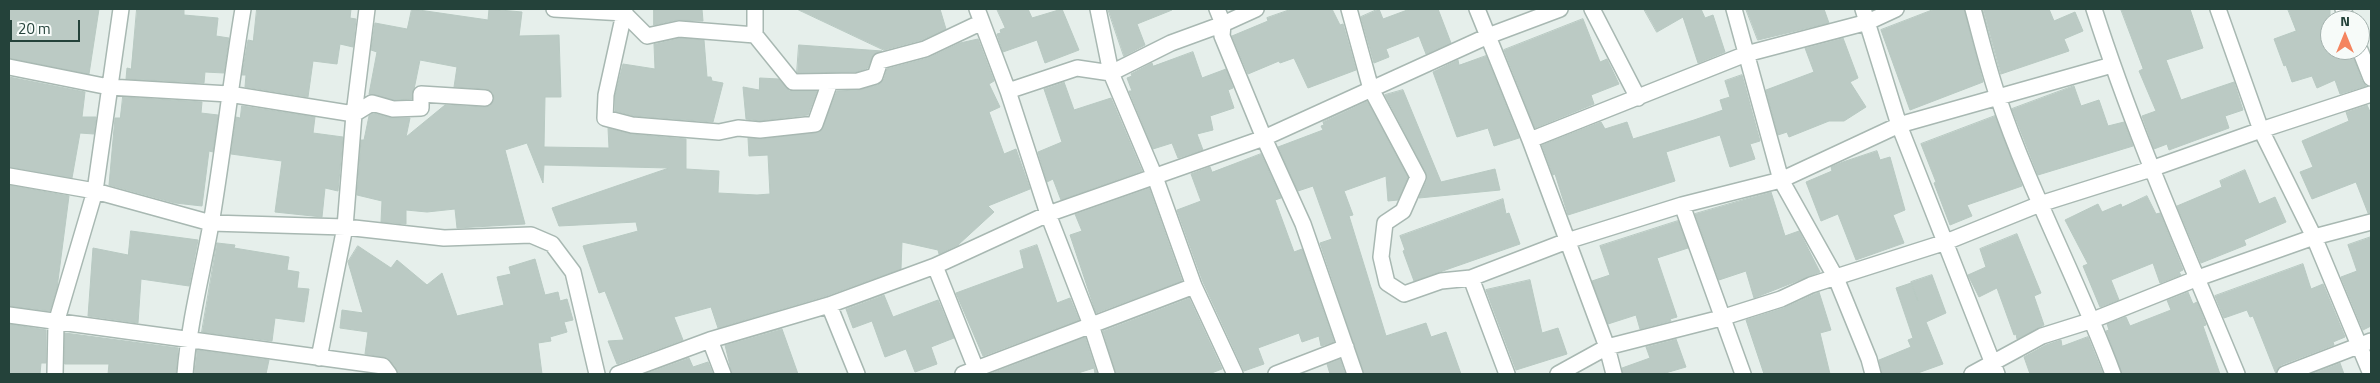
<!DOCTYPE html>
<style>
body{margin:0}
#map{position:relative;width:2380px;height:383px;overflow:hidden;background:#e6efeb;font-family:"Titillium Web",sans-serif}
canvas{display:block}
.frame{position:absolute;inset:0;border:10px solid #24423a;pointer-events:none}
.north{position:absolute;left:2320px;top:10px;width:50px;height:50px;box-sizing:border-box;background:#f7fbf9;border:1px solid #a3b1ad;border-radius:50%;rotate:0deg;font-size:14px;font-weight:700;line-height:20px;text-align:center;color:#24423a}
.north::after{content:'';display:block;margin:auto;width:18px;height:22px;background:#f4845f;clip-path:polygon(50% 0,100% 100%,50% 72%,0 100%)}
.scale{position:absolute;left:10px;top:20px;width:70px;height:22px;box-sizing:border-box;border:2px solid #24423a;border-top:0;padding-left:6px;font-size:15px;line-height:18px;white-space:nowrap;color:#24423a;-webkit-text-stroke:4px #f7fbf9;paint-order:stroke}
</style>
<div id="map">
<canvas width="2380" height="383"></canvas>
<div class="frame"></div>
<div class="north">N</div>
<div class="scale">20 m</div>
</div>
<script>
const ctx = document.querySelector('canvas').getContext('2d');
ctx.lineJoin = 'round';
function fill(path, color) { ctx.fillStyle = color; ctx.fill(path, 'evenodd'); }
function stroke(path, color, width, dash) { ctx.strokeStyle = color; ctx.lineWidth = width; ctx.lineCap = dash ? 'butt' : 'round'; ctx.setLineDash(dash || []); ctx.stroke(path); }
const building = new Path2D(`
 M9 9H99L89 74 9 58Z
 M137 9H184V15L218 18 216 36 229 38 224 73 205 72 204 83 126 79 127 68 131 69Z
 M257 9H351L350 18 356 19 353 47 340 44 337 64 313 61 308 97 245 87 246 75H242L248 40 253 41Z
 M412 9 488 20 489 9 522 12 519 36 559 35 561 97H545L544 147 609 148 608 128 631 134 686 139V169L719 171 718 193 757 195 770 194 768 155 749 156 748 138 761 139 820 132 837 91 858 90 878 85 884 79 887 69 928 58 960 43 978 39 994 81 989 84 1000 107 989 112 1004 154 1016 149 1030 189 988 206 994 212 958 245 939 254 938 250 902 242 901 269 826 296 718 328 711 307 674 317 683 340 617 364 608 341 624 340 605 291 599 293 583 246 638 231 636 222 559 226 552 208 669 168 544 165 543 183 527 143 505 150 525 224 457 228 455 209 427 212 406 210V224L381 222 382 201 357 195 361 140H364L369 116 373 113 391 118H410L406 137 445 105 485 107 490 106 494 99 493 93 486 89 454 87 457 67 420 60 412 99 394 100 369 94 377 52 371 50 375 23 407 29Z
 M654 9H702L703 21 677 20 654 25Z
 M797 9H940L946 29 922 40 884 50Z
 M997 9H1028L1032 18 1062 9 1079 50 1045 63 1037 40 1003 52 997 34 1001 33 1000 30 1005 28Z
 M1108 9H1171L1172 10 1137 24 1145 45 1124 56Z
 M1292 9H1332L1340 25 1343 24 1356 70 1308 88 1294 58 1280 63 1279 61 1248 74 1232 36 1268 21 1267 18Z
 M1379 9 1383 19 1410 9H1438L1451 43 1426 54 1419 36 1386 49 1389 57 1374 63 1361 17Z
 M1644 9H1701L1705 18 1713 15 1725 52 1698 63 1683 17 1657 32Z
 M1746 9H1824L1829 23 1758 40Z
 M1935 9H1964L1983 82 1910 110 1881 30Z
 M1983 9H2049L2054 21 2075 12 2083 31 2064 39 2069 51 2001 74Z
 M2121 9H2190L2203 48 2166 60 2181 100 2234 82 2243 110 2225 116 2229 128 2169 150 2167 144 2154 149 2142 116 2156 111 2139 71 2143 69Z
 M2288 9H2330V50H2351L2362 81 2366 86 2340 94 2335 80 2317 88 2312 76 2292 82 2286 65 2284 66 2274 39 2296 31Z
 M1583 19 1600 62 1607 59 1619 84 1591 95 1594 104 1535 128 1504 50Z
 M680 38 704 40 707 77H711L712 81 723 83 713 122 634 116 615 111V96L623 64 655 69 654 44Z
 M1843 38 1858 78 1850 82 1866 107 1844 121H1829L1789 137 1787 132 1778 135 1766 90 1814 72 1805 48Z
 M799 45 882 51 873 55 868 68 857 72 797 73Z
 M1193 52 1202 78 1226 69 1233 88 1228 90 1234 108 1210 116 1213 130 1197 134 1203 150 1178 158 1172 143 1153 149 1129 91H1132L1127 78 1132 76 1131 74 1152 63 1153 66Z
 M1486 56 1519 138 1494 146 1488 128 1457 137 1433 72 1458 60 1459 65Z
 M1742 75 1760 141 1750 144 1755 159 1730 167 1720 135 1666 152 1675 181 1568 215 1555 174 1553 175 1542 145 1601 122 1605 129 1627 122 1633 139 1694 120 1723 110 1720 100 1730 97 1725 81Z
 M9 77 85 92 82 117H96L94 134 80 133 72 178 9 167Z
 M760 78 779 79 789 91H817L808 115 760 121 746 119 743 87 759 90Z
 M1064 82 1074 110 1111 98 1142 171 1061 200 1053 179 1047 182 1038 152 1062 142 1044 89Z
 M2074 86 2081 106 2099 100 2108 126 2124 122 2133 146 2038 175 2012 109Z
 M1403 90 1441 182 1495 169 1500 190 1419 198 1427 180 1426 173 1385 95Z
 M123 97 202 102 201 113 218 115 213 152 209 151 202 206 175 203 109 185 115 118H120Z
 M1367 101 1408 177 1398 200 1388 201 1386 176 1344 191 1353 215 1349 216 1386 336 1426 323 1431 337 1446 332 1461 374H1364L1320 243 1332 239 1313 186 1298 191 1278 147 1323 130 1321 126 1324 125 1323 122Z
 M2367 105 2371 114V213H2368L2356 182 2312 199 2300 172 2313 167 2302 141 2349 121 2346 112Z
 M242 106 315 117 313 133 343 137 338 191 325 188 322 217 275 212 282 161 231 154 236 117 240 118Z
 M1995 116 2022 186 1967 205 1972 216 1950 225 1934 183 1936 182 1921 144Z
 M1877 151 1880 160 1890 157 1905 210 1893 215 1904 243 1856 260 1838 214 1821 221 1806 182 1832 171 1831 167 1843 162Z
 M1261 154 1281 198 1275 200 1294 252 1302 249 1334 342 1321 346 1319 336 1302 342 1299 333 1258 348 1264 364 1244 371 1203 282 1177 210 1201 201 1191 174 1210 167 1212 172Z
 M2245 170 2259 204 2275 197 2286 222 2244 240 2246 245 2201 263 2177 206 2222 187 2220 181Z
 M9 185 69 196 57 288 50 311 9 306Z
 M1149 188 1182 281 1096 313 1070 235 1082 231 1075 214Z
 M1771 192 1785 236 1799 231 1820 272 1754 298 1746 271 1719 280 1695 214Z
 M2147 196 2156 214 2160 213 2183 270 2179 272 2181 275 2160 283 2153 263 2111 280 2119 300 2100 307 2083 266 2088 264 2065 220 2098 204 2102 212 2121 204 2122 207Z
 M1503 199 1506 214 1509 213 1520 244 1414 281 1403 251 1405 250 1400 236Z
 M1678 221 1688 248 1657 258 1677 317 1670 319 1671 321 1640 329 1636 315 1608 324 1592 281 1610 275 1600 246Z
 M131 231 198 240 189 286 141 279 138 323 88 316 93 248 128 255Z
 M2017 234 2041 293 2034 296 2044 325 2017 339 2016 334 2014 335 1997 288 1979 297 1968 275 1986 267 1980 249Z
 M2371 237V326L2363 330 2341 277 2357 271 2348 245Z
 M217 243 235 245 234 248 289 257 287 270 299 272 297 288 309 289 304 322 275 318 272 341 202 332Z
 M1037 245 1057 303 1070 298 1079 320 983 356 956 293 1024 268 1020 251Z
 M358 246 391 268 397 260 427 285 442 273 457 316 504 305 497 277 511 274 509 267 535 259 545 295 558 292 560 301 567 299 573 320 564 322 567 332 550 337 551 341 538 343 542 374H398L396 368 388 358 365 354 368 332 340 328 342 310 363 313 348 262Z
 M2303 264 2311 289 2323 284 2345 337 2333 342 2334 345 2281 365 2276 374 2253 316 2250 317 2247 310 2224 318 2215 296Z
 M1932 275 1946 313 1926 322 1943 364 1915 374H1882L1879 360 1911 347 1908 340 1913 338 1896 288 1911 283 1918 301 1911 282Z
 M1530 280 1542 333 1558 328 1567 354 1516 370 1486 290Z
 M1819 292 1831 330 1820 333 1830 374H1764L1746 320 1784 308Z
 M2188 292 2193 304 2197 302 2206 325 2203 326 2220 374H2122L2106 331 2109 330 2107 324 2126 317 2130 326 2171 310 2167 300Z
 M884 295 893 317 938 300 954 338 931 347 937 364 915 372 906 349 885 357 872 321 853 328 846 309Z
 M1189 298 1222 369 1209 374H1116L1103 331Z
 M9 324 46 330V363H41L40 374H9Z
 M782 329 798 374H732L725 345Z
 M65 333 178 348 176 374H108L109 364H65Z
 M1085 337 1097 374H1095L1094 368 1075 374H990Z
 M2088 337 2103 374H2030L2024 357 2046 345 2061 340 2062 346Z
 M1676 339 1686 367 1662 374H1623L1622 368 1650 358 1646 347Z
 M197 350 269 360 266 374H194Z
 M689 358 693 367 708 362 713 374H644Z
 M1340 359 1345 374H1330L1327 364Z
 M2340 363 2344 374H2311Z`);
fill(building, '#bbcac4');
stroke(building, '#b8c9c2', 1);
const street = new Path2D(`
 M554 9 624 13 647 36 679 29 755 35 793 82 858 81 875 76 880 61 925 49 982 22
 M625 9 606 95 605 118 632 125 719 132 738 128 760 130 815 124 830 82
 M977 9 1008 91 1048 214 1091 325 1107 374
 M1098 9 1111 73 1155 177 1194 286 1235 374
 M1217 9 1223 24 1222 36 1264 138 1303 224 1355 374
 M1349 9 1371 89 1418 177 1403 211 1385 223 1381 257 1387 283 1404 294 1441 281 1471 278 1567 241 1682 205 1781 180 1899 125 2112 65
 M1477 9 1530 140 1607 347 1614 374
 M1592 9 1638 98
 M1734 9 1781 180 1836 278 1869 359 1873 374
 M1863 9 1899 125 1997 374
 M1973 9C1981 38 1988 68 1998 97 2030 192 2078 280 2113 374
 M2094 9C2134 134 2187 253 2237 374
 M2218 9 2261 130 2314 237 2371 374
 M2343 9 2347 20
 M755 35V9
 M2360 50 2371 78
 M9 67 109 87 229 94 354 114 372 103 393 109 421 108V94L485 98
 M1008 91 1077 68 1111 73 1171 43 1223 24 1256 9
 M1530 140 1746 54 1868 22 1896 9
 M9 176 95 191 211 223 345 227 444 238 531 235 552 244 573 272 597 374
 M1682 205 1743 374
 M935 266 978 374
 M1471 278 1507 374
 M829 305 857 374
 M9 315 383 366 389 374
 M710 340 723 374
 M319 358 345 227 354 114 367 9
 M55 374 56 323 95 191 121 9
 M185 374C189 323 202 274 211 224 223 153 231 80 243 9
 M618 374 710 340 829 305 935 266 1048 214 1264 138 1488 36 1560 9
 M963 374 1194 286
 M1276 374 1346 347
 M1558 374 1607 347 1721 318 1781 299 1811 285 1946 242 2040 204 2151 169 2261 130 2371 94
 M1972 374 2042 336 2093 320 2198 278 2314 237 2371 222
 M2285 374 2371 341`);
stroke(street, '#a8b8b2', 18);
stroke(street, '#fff', 15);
</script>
